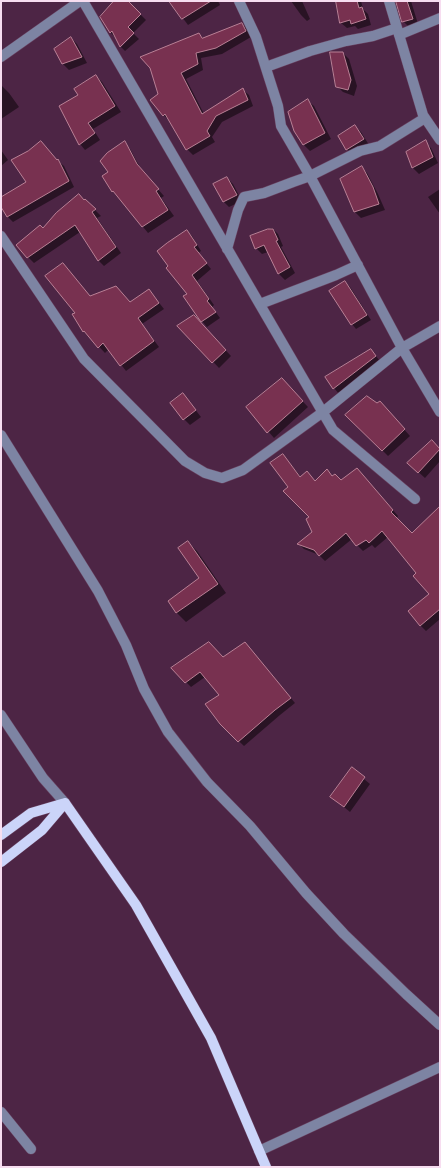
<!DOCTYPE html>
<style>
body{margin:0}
#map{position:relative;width:441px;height:1168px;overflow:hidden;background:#4d2545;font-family:"Noto Sans",sans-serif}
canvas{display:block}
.frame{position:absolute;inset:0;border:2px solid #f7ddf0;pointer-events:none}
</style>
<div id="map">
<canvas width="441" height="1168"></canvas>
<div class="frame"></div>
</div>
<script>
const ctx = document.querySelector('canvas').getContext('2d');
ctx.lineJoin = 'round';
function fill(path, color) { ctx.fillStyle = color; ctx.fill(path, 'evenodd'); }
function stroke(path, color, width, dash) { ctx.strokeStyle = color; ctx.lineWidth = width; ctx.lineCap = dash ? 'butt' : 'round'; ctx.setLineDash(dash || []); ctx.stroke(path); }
fill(new Path2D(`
 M116 1H127L146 20 133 33 117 39 111 33 101 17Z
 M170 1H218L220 5 188 25Z
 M291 1H302L310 19 307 21 301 15Z
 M337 1H361L363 9 368 14 371 25 358 29 355 26 347 28 341 23Z
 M397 1H411L418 24 409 27 403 21Z
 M242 24 248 30 251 37 222 54 201 58 203 70 186 79 204 114 243 90 249 95 253 106 222 122 212 137 215 142 193 155 187 149 169 121 151 100 159 95 199 34 204 39Z
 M134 34 139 39 125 51 121 47Z
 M71 38 77 44 87 63 69 70 63 64Z
 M343 53 349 59 357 86 354 96 343 92 337 86Z
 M96 76 102 82 121 112 93 129 100 140 85 150 80 144 79 95Z
 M2 86 9 93 19 107 1 119V87Z
 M308 101 314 106 331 139 310 151 304 145 295 130Z
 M355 126 361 132 369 145 353 155 347 149Z
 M425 142 431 148 438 163 419 174 413 168 407 152Z
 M125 143 130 149 142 171 164 196 161 198 174 216 148 233 119 197 109 172Z
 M1 150 8 160 1 166Z
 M58 161 64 166 74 187 13 222 8 217 1 205V198L28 182Z
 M361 167 367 173 378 194 385 210 361 218 355 212 341 180Z
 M227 178 233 184 242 201 229 207 223 201Z
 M440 189V214L428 197Z
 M85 200 101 216 97 218 121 253 104 266 98 260 80 232 34 263 28 257 43 229Z
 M272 228 278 234 283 246 281 247 295 273 285 280 279 274 268 252 262 254 256 248 251 236Z
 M187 231 192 236 201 251 198 253 211 269 197 281 214 305 212 307 220 318 207 327 202 321 188 294Z
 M345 282 350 287 371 320 356 329 352 324Z
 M149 290 164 309 142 324 159 347 126 371 109 349 105 353 84 331 74 315 90 297 130 303Z
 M200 323 231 356 219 368 179 326Z
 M371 350 380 361 339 394 334 388 327 377Z
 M288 386 308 407 274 438 247 407Z
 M183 394 201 417 190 425 184 419Z
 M385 408 410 436 388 456 347 415Z
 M432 441 440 449V461L425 478 415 469Z
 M283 455 301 477 315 482 327 471 333 477 341 481 362 474 398 516 396 519 412 535 440 507V619L426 631 420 625 430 594 418 573 388 537 375 548 372 545 363 551 358 546 370 538 352 539 325 561 319 555 304 549 299 544 314 533 311 517 289 487Z
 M188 542 197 551 226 593 186 622 177 613 169 601 201 578Z
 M249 648 295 703 280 715 244 746 225 728 221 695 205 677 191 687 172 668 223 658Z
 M352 769 370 784 350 812 338 802Z`), '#0007');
const building = new Path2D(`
 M114 1H128L141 14 128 27 134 33 120 47 112 31 110 33 100 17Z
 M169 1H211L182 19Z
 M336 1H357L359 8 362 7 366 19 351 24 350 20 340 23Z
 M396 1H407L413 19 402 22Z
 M242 23 246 31 216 48 196 53 198 64 181 73 202 114 243 88 248 100 216 116 207 131 210 136 186 150 165 114 163 116 150 100 158 94 150 68 140 57 199 33 202 38Z
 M71 37 82 57 62 64 54 49Z
 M330 52H343L351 80 348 90 336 87Z
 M96 75 115 106 88 123 95 133 79 145 59 106 78 95 74 89Z
 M308 99 325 133 303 145 294 131 288 112Z
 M355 125 364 139 346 150 338 136Z
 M426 140 433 157 412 168 406 152Z
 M41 141 57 160 58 159 69 181 7 217 1 207V197L26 182 11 160 28 151Z
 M125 141 137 164 159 189 156 191 168 210 142 227 113 191 112 192 102 176 108 172 100 161 107 153Z
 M362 166 373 187 379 204 354 212 340 179Z
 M227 177 237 195 223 202 213 184Z
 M79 194 84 200 85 199 96 209 92 212 116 247 98 261 75 225 27 258 16 245 40 225 43 228 56 213Z
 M268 229H273L278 240 276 241 290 267 278 274 264 245 255 249 250 236Z
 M187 230 197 245 194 247 207 263 192 275 209 299 207 301 216 312 201 322 183 296 187 294 166 268 168 266 157 251 167 243Z
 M63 263 90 296 116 286 130 302 149 289 159 303 138 318 154 341 120 366 103 343 98 348 84 331 83 332 72 314 75 313 45 276Z
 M345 281 367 315 351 325 329 291Z
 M194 315 226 350 212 363 177 326Z
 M371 349 376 356 333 389 325 377Z
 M282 378 303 401 267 433 246 407Z
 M183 393 196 410 183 420 170 403Z
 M367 396 377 403 380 401 405 429 382 451 345 415Z
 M432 440 440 449 418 473 407 463Z
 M283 454 300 477 307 471 315 481 327 469 332 476 335 474 341 480 357 468 393 510 391 512 412 533 440 506V609L420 626 408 611 429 594 413 576 416 573 382 531 369 543 366 540 356 546 346 533 319 556 314 550 297 544 312 532 306 519 309 517 283 491 288 487 270 463Z
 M188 541 218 584 176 613 168 601 199 578 178 548Z
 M209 642 223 657 245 642 291 698 275 710 238 742 220 724 205 704 219 695 200 672 185 683 171 668Z
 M352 767 365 777 344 807 330 797Z`);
fill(building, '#783150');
stroke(building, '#b98095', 1);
const minor = new Path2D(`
 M83 1 333 430 415 499
 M239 1 256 37 278 106 281 126 310 176 402 348 440 412
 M389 1 423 115 440 140
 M399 35 440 18
 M1 57 80 1
 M266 67 310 51 346 41 373 36 397 28
 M1 236 84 359 185 461 205 473 222 478 243 470 323 412 402 348 440 326
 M227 249 238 210 244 197 264 193 293 182 310 176 360 151 380 146 425 118
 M260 304 336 275 358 265
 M1 435 98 591 126 645 144 689 168 732 207 782 250 826 306 893 344 934 406 994 440 1025
 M1 715 43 778 65 803
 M1 1112 31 1149
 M259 1151 440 1067`);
const major = new Path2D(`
 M65 803 136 905 211 1038 266 1167
 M1 835 31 813 65 803
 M1 862 42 830 65 803`);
stroke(minor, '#684260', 11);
stroke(major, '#684260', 11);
stroke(minor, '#7d84a3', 10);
stroke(major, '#cbd4f9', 10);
</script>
